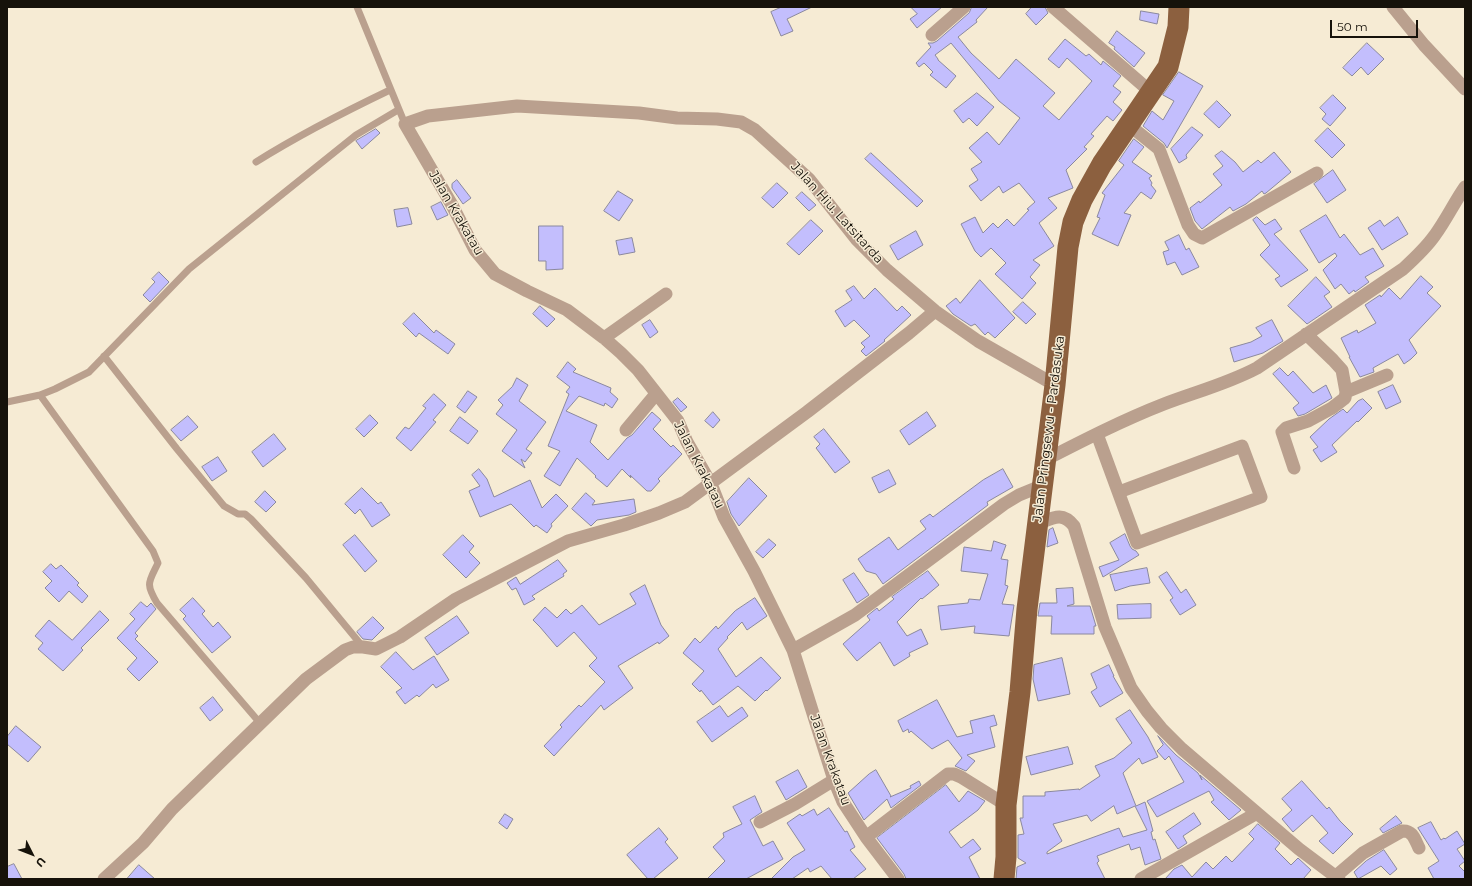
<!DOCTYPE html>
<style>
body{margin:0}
#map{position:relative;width:1472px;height:886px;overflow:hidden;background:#f6ebd4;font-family:Montserrat,sans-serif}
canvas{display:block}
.frame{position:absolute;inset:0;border:8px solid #16120a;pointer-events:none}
.north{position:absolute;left:12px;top:834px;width:40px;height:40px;-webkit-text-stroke:3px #f6ebd4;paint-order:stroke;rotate:132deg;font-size:11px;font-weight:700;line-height:16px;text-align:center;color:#16120a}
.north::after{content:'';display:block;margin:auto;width:14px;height:18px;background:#16120a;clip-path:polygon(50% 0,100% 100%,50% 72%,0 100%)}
.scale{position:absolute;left:1330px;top:20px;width:88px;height:18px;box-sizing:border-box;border:2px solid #16120a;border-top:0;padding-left:5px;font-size:12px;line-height:14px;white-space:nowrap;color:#16120a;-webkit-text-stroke:3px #f6ebd4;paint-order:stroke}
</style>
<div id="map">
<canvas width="1472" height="886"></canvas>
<div class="frame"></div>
<div class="north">U</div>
<div class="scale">50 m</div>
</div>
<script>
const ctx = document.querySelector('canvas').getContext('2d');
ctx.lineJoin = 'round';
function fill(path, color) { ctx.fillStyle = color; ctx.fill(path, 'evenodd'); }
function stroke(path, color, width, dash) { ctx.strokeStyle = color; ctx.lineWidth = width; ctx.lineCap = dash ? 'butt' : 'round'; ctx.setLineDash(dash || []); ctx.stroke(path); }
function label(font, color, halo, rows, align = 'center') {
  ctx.font = font + ' Montserrat,sans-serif'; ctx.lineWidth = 3; ctx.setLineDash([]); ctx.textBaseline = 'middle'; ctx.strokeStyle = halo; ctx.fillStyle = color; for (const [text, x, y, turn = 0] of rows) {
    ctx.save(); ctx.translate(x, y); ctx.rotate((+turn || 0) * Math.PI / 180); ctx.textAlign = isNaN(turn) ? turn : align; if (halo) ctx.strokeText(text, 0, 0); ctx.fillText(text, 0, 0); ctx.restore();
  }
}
const building = new Path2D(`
 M782 7H812L787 19 793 31 781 36 771 12Z
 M911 7H942L917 28 910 19 917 14Z
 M972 7H988L976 20 977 22 958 37 971 53 999 79 1016 59 1055 93 1043 106 1059 120 1092 81 1067 58 1059 68 1048 59 1065 39 1086 56 1089 54 1101 65 1103 61 1121 76 1113 86 1121 92 1113 102 1122 110 1113 121 1107 116 1091 134 1094 136 1084 147 1087 149 1066 170 1073 188 1048 198 1057 208 1039 223 1054 246 1033 260 1040 265 1030 277 1036 283 1022 299 995 274 1006 263 991 248 981 257 975 251 961 224 975 217 983 233 993 223 998 228 1007 219 1014 226 1029 210 1027 209 1035 202 1019 183 1003 193 999 186 981 201 969 186 978 180 971 169 982 162 969 148 987 132 999 145 1020 118 999 101 951 43 935 55 938 59V60L956 76 946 88 930 75 933 72 924 63 919 67 916 63 931 47 928 43H933L937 41 969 13Z
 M1032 7H1045L1048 13 1036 25 1026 14Z
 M1141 11 1159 14 1157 24 1140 20Z
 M1117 31 1145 53 1134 67 1114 49 1115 47 1109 43Z
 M1367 43 1384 59 1368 75 1361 67 1352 76 1343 68Z
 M1179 72 1203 86 1167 148 1164 143 1143 126 1152 111 1163 120 1174 101 1163 95Z
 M977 93 994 107 977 126 969 118 963 123 954 111Z
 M1333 95 1346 108 1330 126 1322 119 1326 114 1320 108Z
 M1217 101 1231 115 1219 128 1204 114Z
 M1192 127 1203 135 1186 155 1187 158 1179 163 1171 149Z
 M1328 128 1345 145 1332 158 1315 141Z
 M376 129 380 133 362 149 356 141Z
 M1134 139 1144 147 1132 162 1152 176 1149 178 1152 183 1151 185 1156 191 1151 199 1141 192 1124 213 1131 215 1118 246 1092 234 1100 218 1097 217 1105 195 1102 193 1124 165 1119 161Z
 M1222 151 1235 162 1243 172 1258 160 1261 163 1274 152 1291 172 1266 193 1264 194 1262 191 1246 204 1233 211 1230 207 1202 229 1195 221 1190 208 1199 201 1200 203 1222 185 1213 174 1223 166 1215 156Z
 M871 153 923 201 917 207 865 159Z
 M1333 170 1346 190 1327 203 1314 184Z
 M457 180 471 198 463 204 452 188V184Z
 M777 183 788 193 773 208 762 198Z
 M618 191 633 200 619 221 604 211Z
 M802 192 816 205 809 211 796 198Z
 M441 202 448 215 437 220 431 207Z
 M408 208 412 224 397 227 394 210Z
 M1326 215 1340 238 1344 234 1360 255 1373 248 1384 266 1365 277 1369 282 1355 292 1354 290 1349 294 1341 284 1335 289 1323 270 1337 256 1335 253 1319 263 1300 231Z
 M1257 217 1265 225 1275 219 1282 229 1274 234 1308 270 1281 287 1275 279 1280 276 1260 255 1270 245 1253 220Z
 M1398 217 1408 234 1382 250 1368 228 1380 220 1384 226Z
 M811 220 823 231 799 255 787 244Z
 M539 226H563V269L546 270V261H539Z
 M916 231 923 245 898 260 890 246Z
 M1179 235 1186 250 1189 248 1199 267 1182 275 1175 262 1167 265 1163 252 1169 250 1165 242Z
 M632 238 635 252 619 255 616 241Z
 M159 272 169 282 150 302 143 295 155 282 152 279Z
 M1421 276 1433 287 1427 293 1441 306 1409 340 1417 353 1411 359 1404 364 1398 354 1373 368 1374 372 1360 377 1349 357H1350L1341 338 1357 330 1358 333 1376 323 1365 305 1380 295 1381 297 1389 288 1400 299Z
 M1316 277 1330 292 1324 296 1332 307 1307 324 1288 306Z
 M980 280 1015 318 995 338 988 332 985 335 975 324 971 326 953 314 946 306 956 298 960 303Z
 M854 286 864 299 875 288 897 311 902 306 911 315 884 340 885 341 866 356 861 351 865 347 861 343 870 336 854 320 845 327 835 311 852 300 846 291Z
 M1023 302 1036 314 1026 324 1013 312Z
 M540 306 555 319 547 327 533 314Z
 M414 313 434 333 436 330 455 344 448 354 419 333 416 337 403 324Z
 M650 320 658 332 650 338 642 325Z
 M1272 320 1283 341 1263 353 1234 362 1230 348 1251 342 1262 336 1256 328Z
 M568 362 576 369 573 372 611 388 610 392 618 399 612 408 605 403 604 406 579 396 566 411 597 425 590 442 608 460 627 438 632 435 652 412 661 420 653 429 671 447 673 445 682 454 658 479 660 481 651 491H647L630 475 631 478 622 469 607 487 595 477 596 476 577 458 560 486 544 476 560 451 548 446 569 394 566 392 570 387 557 377Z
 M1280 368 1288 376 1293 371 1313 393 1326 385 1332 398 1305 414 1298 416 1293 408 1299 403 1273 374Z
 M517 378 528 385 519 401 546 422 526 449 532 453 525 462 521 459 525 468 502 451 517 430 496 414 503 405 498 400 512 387Z
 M1393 385 1401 402 1386 409 1378 392Z
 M468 391 477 397 465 413 457 407Z
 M434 394 446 405 433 420 436 422 411 451 396 438 405 427 409 429 426 408 423 406Z
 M678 398 687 407 681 412 673 402Z
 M1363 399 1372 408 1358 422 1357 421 1332 445 1337 452 1321 462 1313 450 1318 447 1310 437 1329 419 1343 409 1347 413 1358 401Z
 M713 412 720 420 713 428 705 421Z
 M927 412 936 426 909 445 900 431Z
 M370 415 378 423 364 437 356 429Z
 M188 416 198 427 181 441 171 430Z
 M460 417 478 431 468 444 450 431Z
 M824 429 850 462 835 473 816 448 820 444 814 437Z
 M274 434 286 449 263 467 252 452Z
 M218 457 227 471 212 481 202 467Z
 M479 469 487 479 494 497 530 480 542 508 556 494 568 506 551 524 552 526 547 533 536 525 534 527 511 504 480 517 469 491 480 486 472 475Z
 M1003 469 1013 487 987 502 988 505 883 584 876 574 866 571 858 559 889 537 898 550 926 529 920 521 930 514 933 517 983 480Z
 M889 470 896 484 879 493 872 478Z
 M749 478 767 496 739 526 731 514 727 502Z
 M362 488 378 504 381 502 390 515 372 527 360 509 355 514 345 504Z
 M265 491 276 502 266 512 255 502Z
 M586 493 595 501 592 505 634 499 636 512 629 515 597 520 591 526 572 509Z
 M1053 528 1058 543 1047 547 1049 530Z
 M1125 534 1130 546 1132 549 1136 551 1139 555 1103 577 1099 567 1119 560 1110 543Z
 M355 535 377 561 365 572 343 545Z
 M463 535 474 546 469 552 480 563 466 578 443 555Z
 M769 539 776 545 763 558 756 552Z
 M994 541 1006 545 1001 559 1008 560 1005 585 1008 586 1002 604 1014 605 1009 636 974 633 975 626 941 630 938 606 968 603 969 599 980 600 988 574 961 571 964 547 991 551Z
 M558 560 567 571 563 574 564 576 532 596 535 599 524 605 516 588 512 590 507 583 516 577 520 584Z
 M51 564 56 569 61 565 79 583 77 585 88 596 82 603 69 591 59 602 45 588 52 581 43 572Z
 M1147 568 1150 583 1130 586 1115 591 1110 575Z
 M928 571 939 585 922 599 921 598 897 622 907 636 921 629 928 644 909 653 910 656 894 666 880 642 857 661 843 644 870 620 867 616 877 608 879 611 894 599 892 597Z
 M1167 572 1181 593 1186 589 1196 605 1180 615 1170 600 1173 598 1159 577Z
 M854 573 869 595 857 603 843 580Z
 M645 585 661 625 669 636 659 644 658 642 618 666 633 688 604 710 601 705 554 756 544 746 562 727 560 725 579 705 581 707 605 682 589 666 597 658 574 632 557 647 540 627 533 620 545 607 557 618 566 609 571 614 582 605 599 625 636 604 630 594Z
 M1073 588 1074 604 1067 606H1090L1096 626H1094V634H1051L1052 616H1038L1040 603H1057L1056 589Z
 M193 598 205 611 202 614 213 627 218 622 231 637 212 653 183 619 186 616 180 610Z
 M755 598 767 616 747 630 742 622 727 637 728 638 718 649 736 677 761 657 781 678 767 691 766 690 755 701 738 686 713 705 701 690 700 692 692 684 704 671 683 653 695 638 700 643 716 626 718 629 735 611Z
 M141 602 147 607 151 603 156 609 135 633 138 636 135 639 158 662 139 681 127 669 137 658 117 638 135 619 130 614Z
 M1151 604V618L1118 619 1117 605Z
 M100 611 109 620 81 648 83 650 63 671 38 649 43 643 35 636 49 620 72 640Z
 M457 616 469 633 437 655 425 638Z
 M373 617 384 628 372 640 363 639 357 632Z
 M396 652 413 670 434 656 449 680 436 688 433 684 419 697 417 695 405 704 396 692 402 688 381 667Z
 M1062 658 1070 694 1038 701 1033 679 1034 665Z
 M1109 665 1114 676H1113L1123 693 1100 707 1091 692 1097 688 1091 674Z
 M213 697 223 710 210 721 200 708Z
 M937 700 957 737 973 733 970 721 994 715 997 725 990 727 995 747 967 755 975 761 966 771 955 766 962 758 948 740 932 749 911 731 909 733 908 729 903 732 898 721Z
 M720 706 728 717 742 707 748 716 712 742 697 722Z
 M1130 710 1148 737 1158 757 1142 764 1139 758 1123 773 1136 806 1145 802 1153 831 1151 832 1153 840 1155 839 1161 859 1145 865 1140 847 1131 850 1129 844 1097 856 1099 861 1097 863 1105 879H1016L1017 867 1026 863 1018 858V835L1024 834 1020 818H1023V796H1045V792L1079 789V790L1100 776 1095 766 1114 758 1132 743 1116 719ZM1114 806 1117 814 1135 806 1147 830 1123 837 1119 828 1047 854V852L1062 841 1053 824 1087 815 1091 821Z
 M16 726 41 747 28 762 7 744V737Z
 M1158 736 1176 755 1198 773 1202 780 1200 775 1241 810 1229 820 1211 802 1214 800 1209 791 1157 817 1147 801 1184 782 1169 756 1165 760 1157 751 1163 745Z
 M1068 747 1073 764 1031 775 1026 757Z
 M798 770 807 787 786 800 776 782Z
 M876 770 891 796 890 797 911 788 910 786 919 781 921 785 891 808 887 799 864 820 848 793 869 774Z
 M1302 781 1327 809 1329 807 1340 821 1353 834 1333 854 1319 841 1328 833 1312 815 1293 832 1282 819 1292 810 1282 799Z
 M946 785 959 802 968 791 985 801 978 810 949 832 961 848 973 839 981 849 969 857 980 879H906L904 874 877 838Z
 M755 796 762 812 750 820 763 846 773 841 783 859 746 879H707L725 861 713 847 724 837 723 833 742 824 733 807Z
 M829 808 845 832 847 831 855 847 850 850 866 869 853 879H832L821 866 810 872 808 868 792 879H771L793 857 805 850 787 823 800 814 802 816 814 809 817 815Z
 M1194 813 1201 824 1183 836 1187 843 1178 849 1166 832Z
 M505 814 513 819 507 829 499 823Z
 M1396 816 1402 823 1383 833 1380 829Z
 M1431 822 1441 840 1444 838 1445 839 1457 831 1465 844 1457 849 1465 861 1459 866 1465 872V879H1434L1428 868 1439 861 1418 828Z
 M1258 824 1280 843 1275 849 1291 865 1298 858 1311 870 1303 879H1165L1174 869 1182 865 1192 877 1206 862 1213 869 1226 856 1232 862 1254 839 1249 834Z
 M659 828 668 839 665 842 678 858 653 879H648L627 855Z
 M1384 850 1397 869 1390 875 1381 866 1358 879 1354 872 1366 861Z
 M14 864 22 879H7V867Z
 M139 865 155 879H127Z`);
fill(building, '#c3befd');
stroke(building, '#8a889e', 1);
stroke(new Path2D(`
 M357 7 405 124
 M256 162C299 135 344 112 390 90
 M104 356 177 449 224 506 238 514H245L251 519 306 578 363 647
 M40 395 153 551 158 563C149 582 145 583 157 603L260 723
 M7 402 40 395 55 389 89 372 189 269 356 135 398 110`), '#baa08e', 7);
stroke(new Path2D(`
 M1053 7 1152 93
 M1393 7 1424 45 1465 89
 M932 35 964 7
 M1129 125 1159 149 1188 225 1194 234 1202 238 1317 173
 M1306 334 1333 360 1342 370 1346 392
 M604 338 666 294
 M626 430 656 394
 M1097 434 1137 543 1261 497 1242 446 1119 492
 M1045 460C1084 440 1123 420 1164 404 1195 392 1227 384 1257 368L1403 269C1415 258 1426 248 1435 235 1446 220 1454 203 1465 187
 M1294 468 1282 432 1286 428 1308 421 1332 408 1345 398 1346 392 1387 375
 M1037 524C1053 518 1062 511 1074 526L1105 627 1131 688 1147 711 1161 728 1182 749 1299 849 1339 879
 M793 650 855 615 1004 504 1019 495 1041 486
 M760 822 795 804 834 780
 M866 837 948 774H954L961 777 1006 805
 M1336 876 1363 853 1402 831C1413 830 1415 840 1419 848
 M104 879 143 843 172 809 306 679 345 650 353 647H363L376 649 400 637 456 599 568 541 624 525 659 513 685 502 807 412 909 333 935 311
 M898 879 866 837 843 802 834 780 793 650 754 571 724 517 711 484 687 442 678 421 638 370 621 353 604 338 567 310 527 291 495 274 475 250 452 205 405 124 428 116 517 106 639 113 677 118 717 119 741 122 755 130 809 179 857 240 887 270 935 311 978 341 1055 385
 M1141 879 1257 813`), '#baa08e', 13);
stroke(new Path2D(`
 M1004 879 1006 857V805L1020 692 1027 609 1055 385 1068 247 1073 222 1082 200 1102 164 1168 67 1178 27 1179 7`), '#8c603f', 21);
label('13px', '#16120a', '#f6ebd4', [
 ["Jalan Krakatau",456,213,60],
 ["Jalan Hiu. Latsitarda",837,213,48],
 ["Jalan Pringsewu - Pardasuka",1049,429,-83],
 ["Jalan Krakatau",699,465,63],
 ["Jalan Krakatau",830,760,70]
]);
</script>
